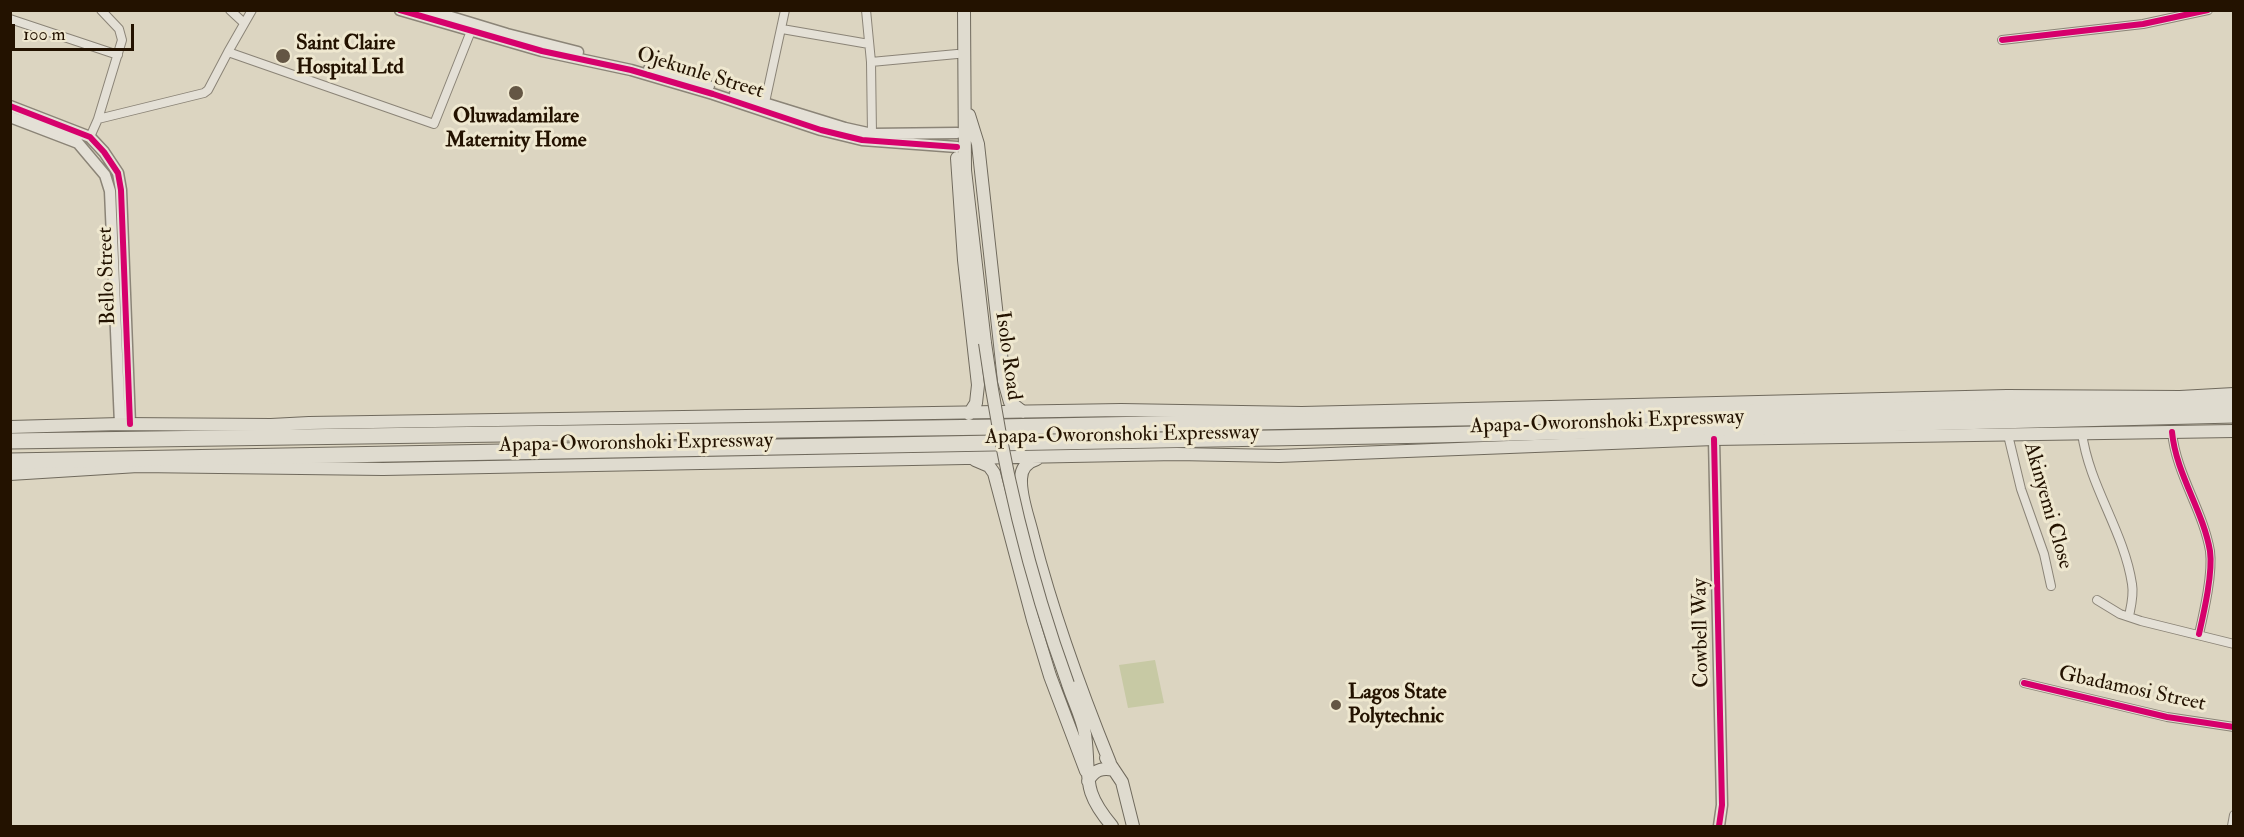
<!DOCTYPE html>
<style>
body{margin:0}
#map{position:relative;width:2244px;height:837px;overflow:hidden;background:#dcd5c1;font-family:"IM FELL Double Pica",serif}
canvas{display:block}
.frame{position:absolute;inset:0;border:12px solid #231200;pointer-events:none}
.scale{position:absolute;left:12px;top:24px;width:122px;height:27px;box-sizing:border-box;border:3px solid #231200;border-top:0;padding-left:8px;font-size:18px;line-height:21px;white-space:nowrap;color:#231200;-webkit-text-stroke:4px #efe8d0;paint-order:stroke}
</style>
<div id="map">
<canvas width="2244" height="837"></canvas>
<div class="frame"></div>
<div class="scale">100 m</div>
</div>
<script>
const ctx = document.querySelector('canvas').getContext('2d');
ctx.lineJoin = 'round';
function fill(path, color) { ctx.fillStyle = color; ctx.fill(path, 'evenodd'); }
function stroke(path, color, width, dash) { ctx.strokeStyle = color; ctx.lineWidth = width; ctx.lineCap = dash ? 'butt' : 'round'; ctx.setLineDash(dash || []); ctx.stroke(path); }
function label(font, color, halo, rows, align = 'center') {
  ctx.font = font + ' "IM FELL Double Pica",serif'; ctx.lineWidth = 6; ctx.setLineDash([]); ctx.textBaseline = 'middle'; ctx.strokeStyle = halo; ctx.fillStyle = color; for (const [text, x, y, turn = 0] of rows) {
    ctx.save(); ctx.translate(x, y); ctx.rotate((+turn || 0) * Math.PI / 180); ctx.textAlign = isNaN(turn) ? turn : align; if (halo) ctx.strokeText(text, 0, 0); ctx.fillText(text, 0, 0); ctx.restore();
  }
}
fill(new Path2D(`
 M1155 660 1164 703 1128 708 1119 665Z`), '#c7c9a4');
const minor = new Path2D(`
 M230 10 244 23
 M252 10 228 52 434 124 473 26
 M866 10 871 62
 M10 19 118 55
 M782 29 869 44
 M2002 40 2143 24 2208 10
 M764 107 785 10
 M98 119 122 40 119 29 101 10
 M872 134 871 62 957 54
 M90 137 98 119 204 93 208 90 228 52
 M2172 432C2176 474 2203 510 2210 551 2213 573 2204 612 2199 634
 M2082 433C2089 486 2124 531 2132 584 2134 595 2131 606 2129 616
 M2008 435 2021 489 2044 554 2051 586
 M2097 600 2120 614 2141 621 2234 644
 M2024 683 2167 717 2234 727
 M2232 826 2234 815`);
const tertiary = new Path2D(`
 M400 10 542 51 631 70 713 94 821 130 862 140 957 147
 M428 10 507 34 578 52
 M649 69 709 86
 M735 94 845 128 872 134 957 133
 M10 106 90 137 104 152 118 173 121 190 130 424
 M10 117 78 143 105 175 110 191 120 424
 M1714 439 1722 805 1719 826`);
const primary = new Path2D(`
 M964 10 965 170 985 343
 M969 115 978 144 1004 381 1010 402 1023 412
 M957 158 964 260 978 385 976 403 969 414
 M10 427 120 424 271 425 309 423 1121 410 1302 413 2007 396 2180 397 2234 394
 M1037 459C1027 462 1021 468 1021 479 1020 497 1029 519 1033 537 1053 614 1080 689 1110 763
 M975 460 989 466 994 473 1033 620 1050 676 1086 771
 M10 474 138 466 383 469 1177 454 1279 456 1714 439 2234 431
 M1068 684C1073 700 1082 717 1085 734 1091 778 1080 788 1112 826
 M1106 758 1122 782 1133 826
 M1088 781C1094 770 1102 767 1114 770`);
const motorway = new Path2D(`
 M10 441 997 427 2234 403
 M10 461 1434 435 2234 415`);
stroke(minor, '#8b8477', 10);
stroke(tertiary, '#8b8477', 13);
stroke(primary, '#706a5d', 14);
stroke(motorway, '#706a5d', 17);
stroke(minor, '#e4e0d6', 8);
stroke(tertiary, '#e4e0d6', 10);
stroke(primary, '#dfdbcf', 12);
stroke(motorway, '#dfdbcf', 15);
const primaryBridge = new Path2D(`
 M985 343C1001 459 1028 574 1068 684`);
stroke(primaryBridge, '#706a5d', 14, []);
stroke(primaryBridge, '#dfdbcf', 12);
stroke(new Path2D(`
 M400 10 542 51 631 70 713 94 821 130 862 140 957 147
 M2002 40 2143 24 2208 10
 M10 106 90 137 104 152 118 173 121 190 130 424
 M2172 432C2176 474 2203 510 2210 551 2213 573 2204 612 2199 634
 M1714 439 1722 805 1719 826
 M2024 683 2167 717 2234 727`), '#d6006c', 6);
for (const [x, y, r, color] of [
 [283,56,8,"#645644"],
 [516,93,8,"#645644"],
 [1336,705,6,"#645644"]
]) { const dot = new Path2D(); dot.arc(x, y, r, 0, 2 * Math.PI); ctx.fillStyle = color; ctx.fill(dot); stroke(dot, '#efe8d0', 2); }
label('bold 21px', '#231200', '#efe8d0', [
 ["Saint Claire",296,44],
 ["Hospital Ltd",296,68],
 ["Oluwadamilare",516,117,"center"],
 ["Maternity Home",516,141,"center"],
 ["Lagos State",1348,693],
 ["Polytechnic",1348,717]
], 'left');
label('21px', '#231200', '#efe8d0', [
 ["Ojekunle Street",700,74,17],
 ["Bello Street",108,276,-92],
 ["Isolo Road",1007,356,82],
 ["Apapa-Oworonshoki Expressway",1607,423,-2],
 ["Apapa-Oworonshoki Expressway",1122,436,-1],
 ["Apapa-Oworonshoki Expressway",636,444,-1],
 ["Akinyemi Close",2047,506,74],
 ["Cowbell Way",1702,633,-91],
 ["Gbadamosi Street",2132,690,12]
]);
</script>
